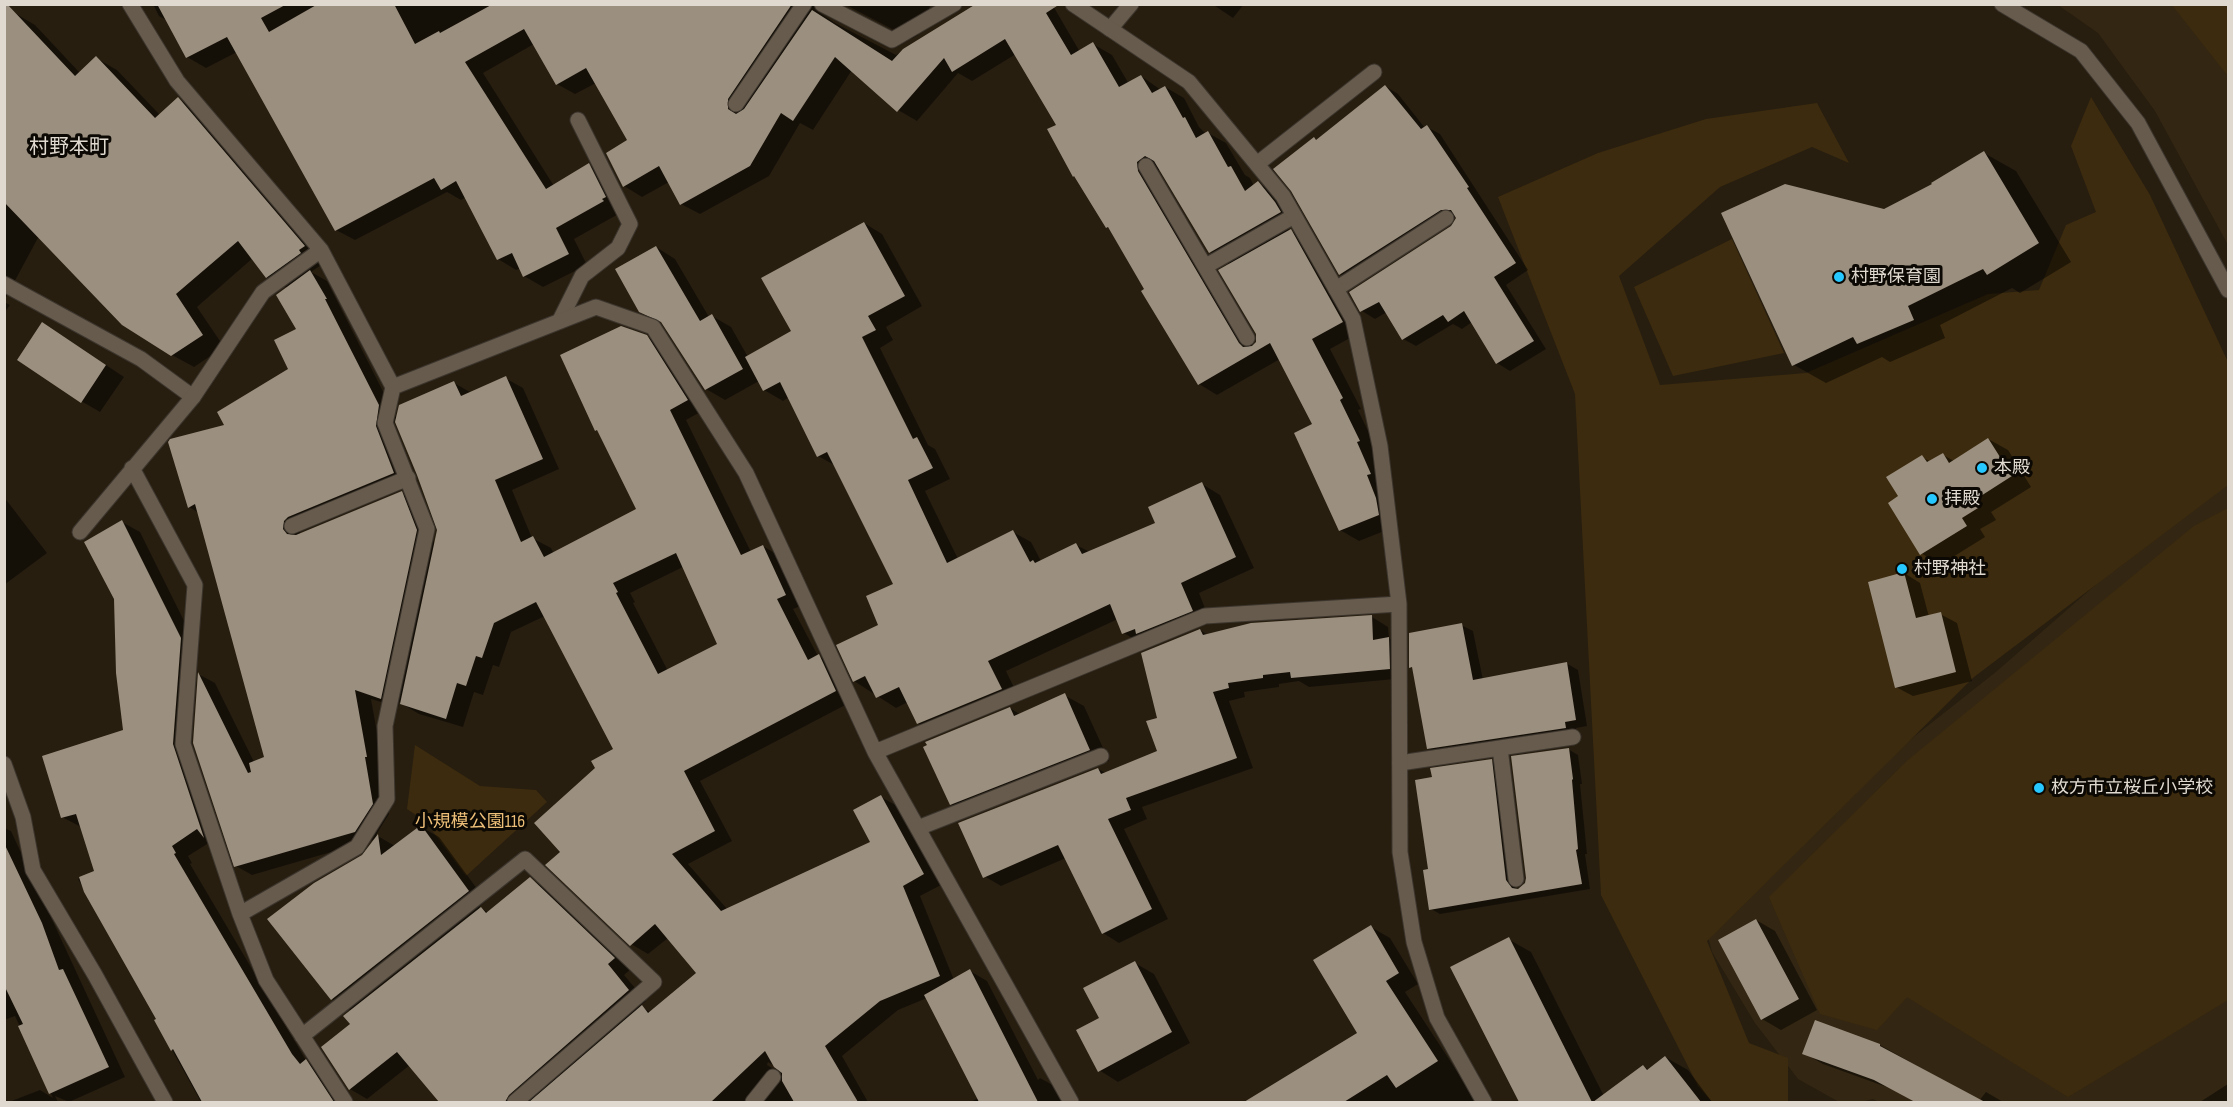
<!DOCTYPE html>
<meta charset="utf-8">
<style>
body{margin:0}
#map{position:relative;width:2233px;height:1107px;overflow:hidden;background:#271e10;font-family:"Sofia Sans Condensed",sans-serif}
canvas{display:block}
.frame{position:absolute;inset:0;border:6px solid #dfd9d0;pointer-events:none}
</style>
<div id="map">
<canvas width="2233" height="1107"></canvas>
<div class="frame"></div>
</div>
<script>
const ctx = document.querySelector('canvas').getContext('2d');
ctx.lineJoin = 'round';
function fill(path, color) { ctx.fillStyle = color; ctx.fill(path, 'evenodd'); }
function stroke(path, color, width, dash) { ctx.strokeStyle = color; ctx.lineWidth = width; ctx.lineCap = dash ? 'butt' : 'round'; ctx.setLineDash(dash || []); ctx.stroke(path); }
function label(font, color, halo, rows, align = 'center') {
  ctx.font = font + ' "Sofia Sans Condensed","Noto Sans JP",sans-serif'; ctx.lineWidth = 6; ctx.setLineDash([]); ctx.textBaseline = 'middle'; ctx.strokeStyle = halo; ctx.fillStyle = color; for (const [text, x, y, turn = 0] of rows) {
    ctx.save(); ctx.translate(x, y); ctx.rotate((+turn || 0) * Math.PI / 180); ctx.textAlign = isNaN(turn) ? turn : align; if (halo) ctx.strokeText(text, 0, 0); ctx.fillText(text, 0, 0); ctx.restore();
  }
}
fill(new Path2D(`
 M2058 5H2228V245L2155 111 2098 33Z
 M2228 469V1102H1879L1873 1099 1861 1102H1839L1798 1079 1755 1023 1712 952 1700 906 1997 671Z`), '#332612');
fill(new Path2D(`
 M2172 5H2228V76Z
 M2091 97 2150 195 2228 362V485L1974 677 1707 941 1749 1043 1788 1058V1102H1712L1698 1086 1601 895 1575 394 1498 197 1598 153 1706 119 1817 103 1849 163 1812 147 1720 187 1619 276 1660 385 1806 373 1988 294 2039 290 2066 225 2096 212 2071 146Z
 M1732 239 1784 353 1673 376 1634 287Z
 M2228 508V1000L2068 1097 1907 997 1877 1030 1820 1014 1769 897 1908 760 2194 526Z
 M415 745 480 786 536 790 547 802 466 876 425 821 407 809Z`), '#3c2b0e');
fill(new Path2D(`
 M153 4H931L918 35 911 39 846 5H820L814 9 835 23 896 55 979 4H1052L1080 52 1093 44 1112 55 1129 84 1141 76 1161 90 1165 87 1184 98 1199 127 1206 134 1208 133 1226 143 1245 175 1250 178 1254 186 1258 183 1277 194 1299 223 1288 229 1309 242 1361 332 1330 349 1361 409 1358 410 1378 452 1397 526 1359 541 1340 530 1314 425 1280 359 1217 395 1199 384 1111 229 1107 227 1077 178 1074 176 1058 125 1016 54 972 81 958 73 917 121 898 110 852 70 813 130 800 123 769 176 700 214 681 204 669 182 642 197 624 186 629 141 596 83 575 94 557 84 534 44 483 73 554 186 589 165 607 176 622 212 574 239 587 265 543 287 524 276 521 268 516 270 498 259 466 197 461 200 447 192 355 240 336 230 237 52 206 68 187 57 168 21 159 16ZM1161 169 1210 252 1231 265 1257 333V343L1253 348 1156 183 1155 172Z
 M1212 4H1244L1233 18Z
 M13 12 35 25 80 73 96 58 117 70 160 115 178 99 199 111 325 259 321 265 311 272 327 281 397 419 454 383 472 393 505 378 523 388 559 469 512 490 532 538 551 548 554 554 638 510 646 336 664 347 704 410 686 420 751 552 763 546 781 557 803 605 793 609 818 656 836 666 853 701 700 781 732 841 688 864 727 909 872 843 881 797 899 807 941 885 920 896 954 980 970 971 987 981 1038 1080 1040 1078 1058 1088 1066 1102H971L978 1098 927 998 898 1010 842 1056 868 1102H504L497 1094 486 1102H440L410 1065 367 1099 350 1089 323 1047 352 1024V1011L332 999 269 919 363 856 376 839 252 875 236 866 194 743 200 675 215 683 259 772 266 758 199 513 189 507 227 426 290 369 298 330 287 288 267 277 253 258 197 307 224 347 194 367 172 355 39 236 4 301V148ZM395 418 419 474 438 530 435 545 418 503 401 493 300 535V530L410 483 392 436ZM683 567 719 645 668 671 633 603 635 602 630 593ZM545 616 615 750 597 768 563 852 631 944 648 954 668 938 698 973 650 1012 640 1006 646 1001 624 975 631 969 547 889 530 879 489 913 479 907 486 901 439 837 421 827 395 846 376 835 389 814 381 766H383L371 699 398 707 399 702 419 714 463 727 474 692 483 695 493 665 499 667 511 632ZM768 1062 781 1070V1073L767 1065Z
 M1385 86 1398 94 1425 128 1427 127 1440 134 1528 270 1506 285 1546 349 1510 371 1497 363 1472 322 1462 329 1453 324 1416 346 1403 339 1387 312 1375 319 1362 311 1351 293 1452 227 1457 216 1354 282 1340 274 1293 190 1314 139 1317 141Z
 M1984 153 2016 171 2071 262 2020 293 2012 288 1940 325 1945 338 1890 362 1882 357 1826 383 1794 365 1884 211 1934 185Z
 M864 223 882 234 922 306 886 327 893 340 880 348 928 445 935 449 950 479 925 491 958 559 1013 532 1031 542 1041 561 1076 545 1090 552 1157 524 1202 484 1220 495 1254 568 1199 593 1210 621 1142 644 1124 633 1118 619 1006 671 1020 700 937 734 918 723 908 702 896 708 854 681 880 625 895 585 836 466 818 456 789 397 783 401 764 390 759 381 725 400 706 389 665 324 640 311 656 247 675 259 709 317 712 316 731 327 748 357 793 332Z
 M4 302 10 305 4 313Z
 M61 335 124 377 100 412 81 401Z
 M1988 439 2008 450 2031 487 1991 512 1996 520 1980 529 1985 537 1940 565 1921 553 1900 496 1922 457 1931 462 1943 455 1954 461Z
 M4 497 47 553 4 585Z
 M122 522 140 532 198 649 190 755 212 841 188 856 192 863 190 864 307 1062 323 1071 343 1102H201L156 1021 158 1019 78 879 96 872 81 827 62 817 124 731Z
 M1904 573 1920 583 1929 617 1940 614 1957 623 1972 681 1913 696 1896 687Z
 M1372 617 1388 627 1389 638 1406 648V678L1309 687 1299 681 1279 684V687L1244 692 1245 697 1229 701 1253 768 1142 807 1147 819 1124 829 1168 919 1119 943 1103 933 1066 858 1001 886 984 876 1098 769 1106 773 1159 751 1158 719 1200 630 1208 635Z
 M1461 625 1473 631 1483 680 1566 663 1578 670 1587 726 1576 728 1577 734 1440 755 1428 748 1413 668 1411 667Z
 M1064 695 1084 706 1109 761 970 815 951 804 1010 708 1021 715Z
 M1568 749 1578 755 1582 784H1580L1587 854H1585L1590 889 1440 914 1431 909 1430 871 1491 761 1501 766 1515 887 1518 890 1526 884Z
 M4 828 11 831 125 1077 69 1102 55 1096 58 1102H9L40 1090 53 1098 15 1016 4 1020Z
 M1756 920 1775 931 1817 1010 1781 1030 1762 1019Z
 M1371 927 1390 938 1418 984 1405 992 1477 1102H1266L1260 1094 1359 1033Z
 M1508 939 1531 952 1604 1096 1643 1066 1649 1070 1665 1057 1688 1070 1712 1102H1532L1501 1064Z
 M1135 963 1154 974 1190 1043 1118 1082 1099 1070 1101 1018Z
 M1880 1045 1979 1101 1986 1092 2003 1102H1917L1895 1090 1823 1064 1804 1053Z
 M2228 1084V1102H2200Z`), '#0007');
fill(new Path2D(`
 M4 4H7L75 76 96 56 155 118 178 97 305 246 299 250 301 253 266 278 238 241 176 294 203 335 171 356 122 325 4 202Z
 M157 4H287L261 18 269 32 318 4H394L415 44 439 31 440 33 493 4H792L728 99V109L736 114 744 109 812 10 892 61 903 49 976 4H1060L1046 13 1071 55 1093 42 1119 87 1141 75 1152 93 1165 86 1183 118 1185 117 1196 138 1208 131 1228 167 1231 166 1245 191 1258 181 1275 202 1281 212 1209 253 1154 161 1145 156 1137 162 1138 171 1239 343 1243 347 1252 346 1256 342V334L1218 270 1291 229 1343 322 1312 339 1343 398 1340 400 1360 441 1357 442 1371 474 1367 475 1376 498 1379 515 1339 531 1294 433 1312 424 1270 343 1198 385 1141 291 1144 289 1108 227 1106 228 1074 176 1073 177 1047 129 1056 125 1005 39 952 72 944 58 897 112 835 57 793 121 781 113 750 166 680 205 659 166 623 187 606 153 627 140 586 68 556 85 524 29 465 62 546 189 589 163 606 197 602 199 604 201 556 228 569 254 523 277 512 253 497 260 456 181 441 190 434 178 335 231 227 37 186 58Z
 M1385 85 1421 129 1427 125 1469 187 1467 188 1516 263 1494 277 1534 341 1496 364 1464 311 1448 322 1443 315 1402 340 1379 302 1360 312 1349 292 1451 226 1456 218 1451 210H1441L1339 275 1291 191 1273 169 1314 137 1316 140Z
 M1984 151 2039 243 1987 275 1983 269 1908 306 1914 320 1857 344 1853 337 1792 366 1721 213 1785 184 1884 209 1932 184 1931 183Z
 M864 222 905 296 868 316 876 330 862 337 913 439 917 437 933 468 908 480 947 563 1013 530 1030 562 1033 560 1035 563 1076 543 1082 554 1155 523 1148 507 1202 482 1236 557 1181 583 1193 611 1136 634 1135 629 1122 634 1110 604 988 661 1002 689 917 724 899 687 876 698 865 676 853 682 836 645 878 625 866 596 893 584 827 452 817 457 780 382 763 391 745 357 791 331 761 278Z
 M656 246 700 321 712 314 743 369 705 390 661 322 639 312 615 269Z
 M310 270 327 299H325L379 405 376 426 394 473 288 517 284 521 283 529 287 534 296 535 402 491 417 530 381 699 355 690 367 757H365L373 804 355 832 234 867 193 743 198 672 248 773 251 772 249 763 264 757 195 504 188 508 168 442 170 439 224 425 217 412 288 369 274 340 296 329 276 295Z
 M42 322 106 365 81 403 17 360Z
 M621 326 647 335 688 400 670 410 741 555 763 545 786 595 777 599 808 660 819 654 836 691 684 771 715 831 672 854 721 911 870 842 853 810 881 795 924 874 903 886 940 976 880 1001 825 1046 858 1102H794L782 1081V1073L774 1067 765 1051 711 1102H529L642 1005 648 1013 696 973 655 924 630 946 545 865 560 852 534 823 595 768 591 761 613 749 536 602 494 623 482 658 476 656 466 686 457 683 446 719 400 704 437 530 417 475 395 422 399 405 454 381 461 396 506 376 543 459 495 480 521 542 533 536 544 557 636 509 597 430 595 431 560 355ZM676 553 717 644 658 674 616 593 618 592 613 583Z
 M1988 438 2012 476 1973 501 1978 508 1962 518 1967 526 1920 555 1888 503 1898 496 1886 477 1922 455 1927 462 1943 453 1949 463Z
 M122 520 181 638 173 744 204 838 197 829 172 846 176 853 174 854 292 1054 300 1064 306 1059 334 1102H202L173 1049 171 1051 154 1020 156 1019 84 892 79 877 94 871 76 814 61 818 42 756 123 730 116 673 114 599 84 542Z
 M1904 572 1916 618 1941 612 1956 672 1895 688 1868 582Z
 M1372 615 1373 640 1389 637 1390 669 1291 678 1290 672 1263 675V678L1228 683 1229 688 1213 692 1237 758 1126 798 1131 810 1108 819 1152 909 1102 934 1058 845 983 878 958 823 1098 768 1101 774 1157 751 1146 721 1157 718 1141 653 1200 629 1203 635 1251 623Z
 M1462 623 1473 680 1567 662 1576 720 1565 722 1566 728 1427 749 1412 667 1409 668V633Z
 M1065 693 1090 750 950 805 923 747 927 745 925 742 1010 707 1014 716Z
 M1569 748 1573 779 1572 780 1578 849 1576 850 1582 884 1429 910 1423 870 1428 869 1415 780 1432 777 1430 768 1492 759 1506 880 1512 888 1518 889 1525 883 1526 878 1511 756Z
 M421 825 469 891 331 1000 267 919 314 883 362 855 378 834 381 855Z
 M4 843 42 923 59 970 63 969 109 1067 49 1094 18 1026 23 1024 4 985Z
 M530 877 615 958 608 964 629 990 509 1095 505 1102H439L397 1052 349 1090 321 1047 350 1024 343 1016 481 907 486 913Z
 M1756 919 1799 999 1761 1020 1718 940Z
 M1371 925 1399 973 1386 981 1438 1061 1396 1088 1387 1075 1344 1102H1244L1357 1033 1313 960Z
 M1509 937 1592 1102H1519L1450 967Z
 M1135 961 1172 1032 1098 1072 1076 1030 1099 1018 1083 988Z
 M970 969 1038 1102H979L924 995Z
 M1815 1020 1880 1044V1046L1985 1102H1915L1874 1080 1802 1054Z
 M1665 1056 1701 1102H1593L1643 1065 1647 1070Z`), '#9b8f7f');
const lane = new Path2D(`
 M1110 29 1131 4
 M1257 164 1374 72
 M1146 166 1247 338
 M1206 266 1294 216
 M4 284 141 359 193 397
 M1336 289 1446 218
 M560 320 582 276 618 248 630 224 578 120
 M292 526 408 478
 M1500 748 1516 879
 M1400 763 1573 737
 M918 828 1101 756`);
const street = new Path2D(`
 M130 4 177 81 321 250 393 387 385 423 427 529 385 726 387 799 357 847 240 914
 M822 4 892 40 954 4
 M1073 4 1189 82 1283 196 1353 319 1380 446 1399 604 1400 852 1414 942 1437 1018 1484 1102
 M2002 4 2081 51 2138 123 2228 290
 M736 104 804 4
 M393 387 596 307 653 327 746 473 875 752 1071 1102
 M132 468 195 585 183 744 240 914 266 980 345 1102
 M80 532 193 397 263 292 321 250
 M875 752 1205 616 1399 604
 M4 764 23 817 33 870 95 975 165 1102
 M302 1036 525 859 654 982 515 1102
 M753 1102 773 1077`);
stroke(lane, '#3d362e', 17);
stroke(street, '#3d362e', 17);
stroke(lane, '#665b4c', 15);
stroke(street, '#665b4c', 15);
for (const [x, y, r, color] of [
 [1839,277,6,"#27c8ff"],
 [1982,468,6,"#27c8ff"],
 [1932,499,6,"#27c8ff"],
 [1902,569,6,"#27c8ff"],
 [2039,788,6,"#27c8ff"]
]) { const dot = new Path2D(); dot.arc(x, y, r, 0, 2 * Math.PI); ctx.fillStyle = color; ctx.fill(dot); stroke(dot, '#0c0904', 2); }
label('18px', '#dfd9d0', '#0c0904', [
 ["村野保育園",1851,277],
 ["本殿",1994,468],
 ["拝殿",1944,499],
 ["村野神社",1914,569],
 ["枚方市立桜丘小学校",2051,788]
], 'left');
label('18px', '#ecbe77', '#0c0904', [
 ["小規模公園116",470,822]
]);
label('20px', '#dfd9d0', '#0c0904', [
 ["村野本町",69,148]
]);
</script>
